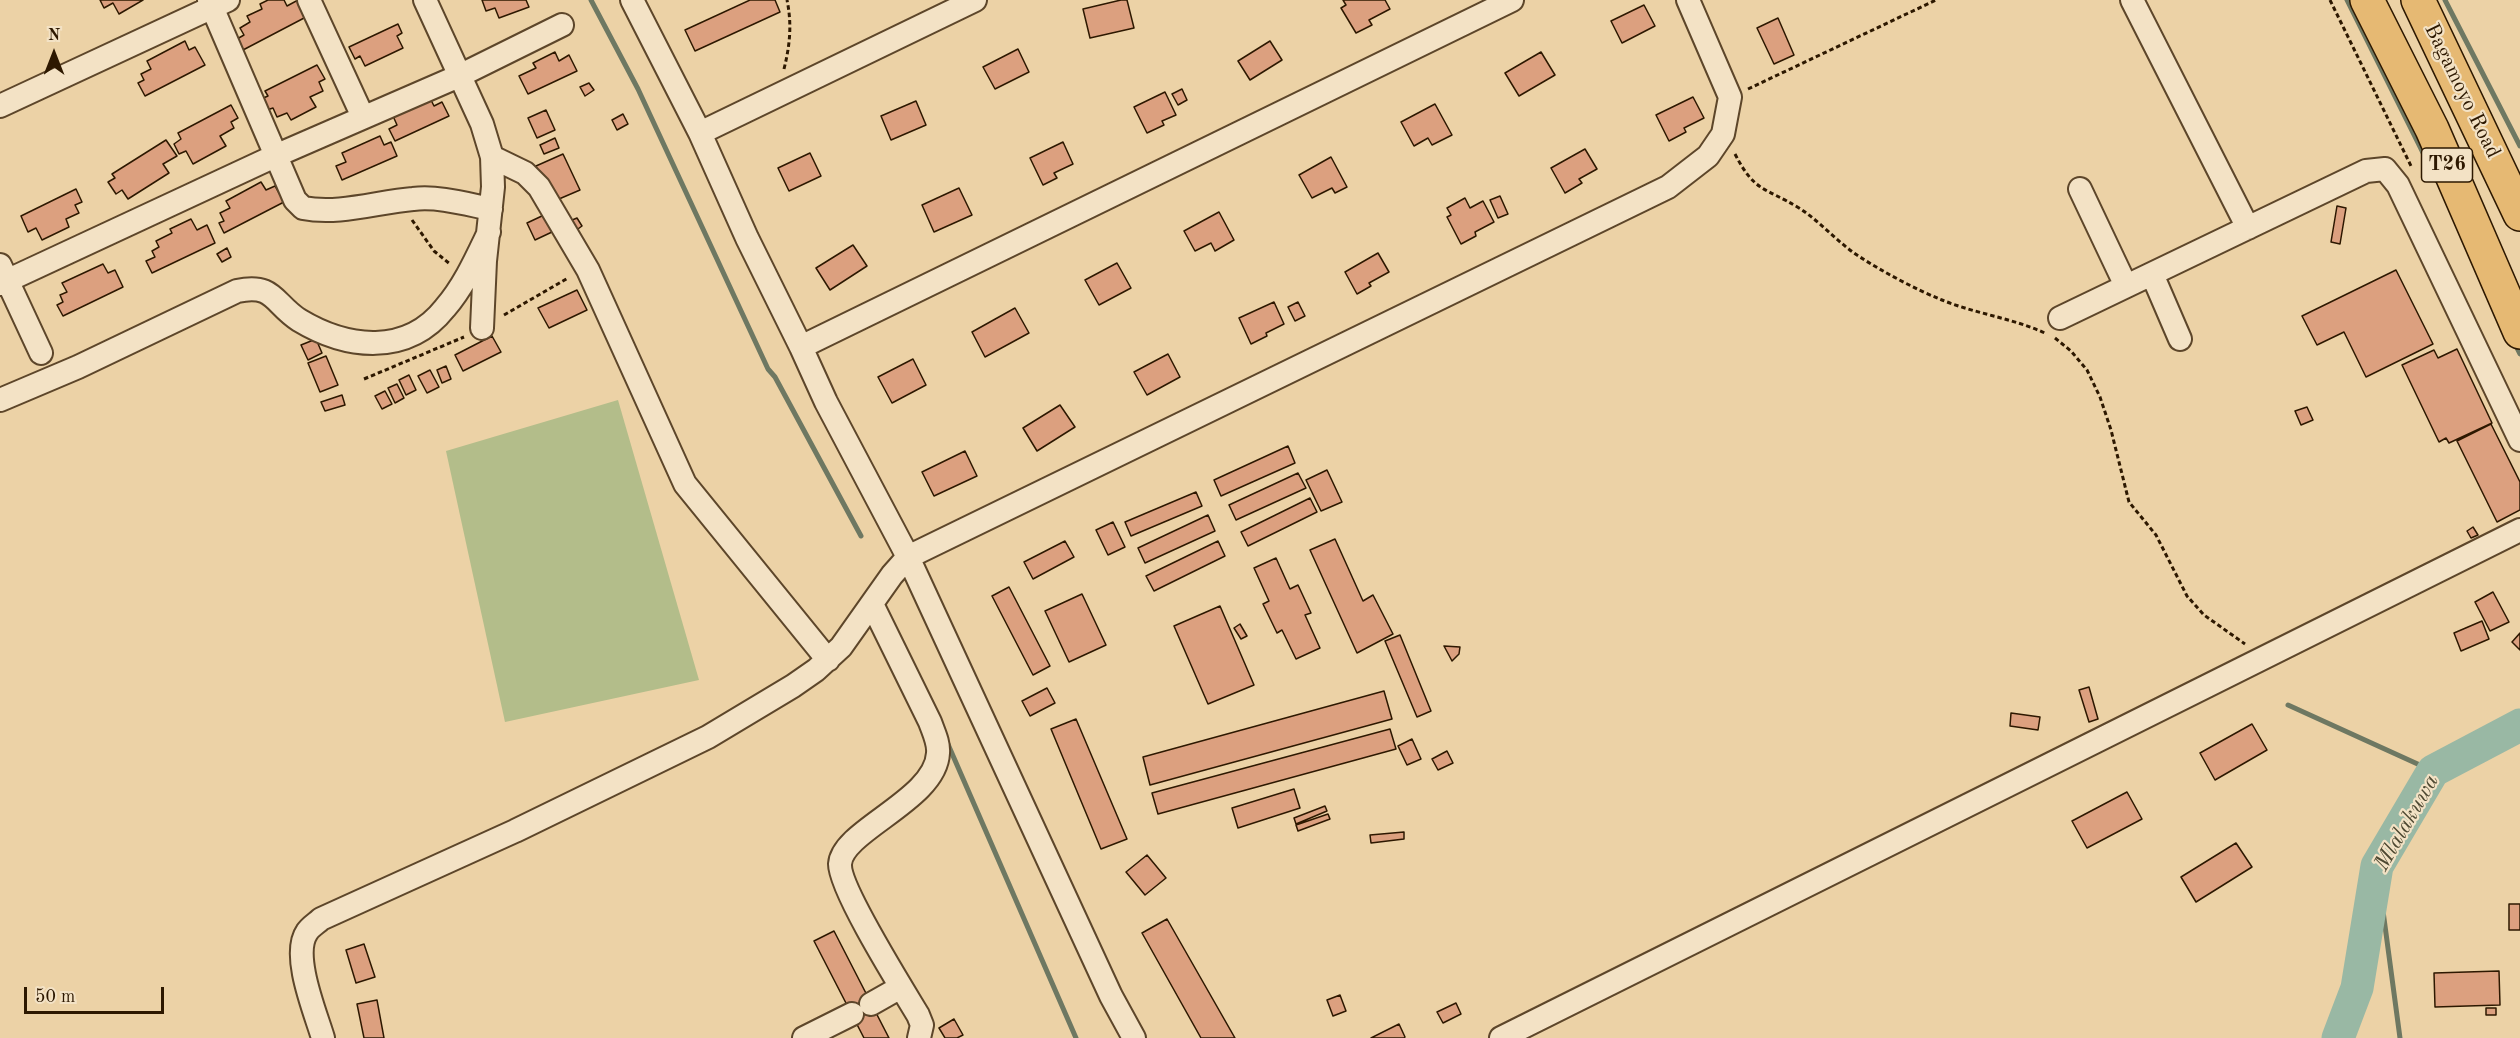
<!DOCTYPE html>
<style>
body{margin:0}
#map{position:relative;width:2520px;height:1038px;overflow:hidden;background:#ecd2a6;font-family:"Old Standard TT",serif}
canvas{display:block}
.north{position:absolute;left:24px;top:24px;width:60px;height:60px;-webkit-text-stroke:4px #f3e2c5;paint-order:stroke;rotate:0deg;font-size:16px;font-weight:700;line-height:24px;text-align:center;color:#2d1800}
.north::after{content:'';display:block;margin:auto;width:21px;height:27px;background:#2d1800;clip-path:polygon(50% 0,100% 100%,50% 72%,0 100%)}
.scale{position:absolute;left:24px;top:987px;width:140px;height:27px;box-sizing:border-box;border:3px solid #2d1800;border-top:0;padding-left:8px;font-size:18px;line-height:21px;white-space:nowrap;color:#2d1800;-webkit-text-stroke:4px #f3e2c5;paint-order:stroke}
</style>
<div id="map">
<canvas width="2520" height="1038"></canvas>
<div class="north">N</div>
<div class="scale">50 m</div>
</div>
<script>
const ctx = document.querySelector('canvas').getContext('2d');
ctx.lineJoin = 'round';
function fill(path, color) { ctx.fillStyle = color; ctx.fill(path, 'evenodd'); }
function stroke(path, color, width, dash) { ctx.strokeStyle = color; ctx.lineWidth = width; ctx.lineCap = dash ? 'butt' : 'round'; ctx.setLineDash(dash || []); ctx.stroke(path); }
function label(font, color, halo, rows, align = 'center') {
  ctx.font = font + ' "Old Standard TT",serif'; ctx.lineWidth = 4.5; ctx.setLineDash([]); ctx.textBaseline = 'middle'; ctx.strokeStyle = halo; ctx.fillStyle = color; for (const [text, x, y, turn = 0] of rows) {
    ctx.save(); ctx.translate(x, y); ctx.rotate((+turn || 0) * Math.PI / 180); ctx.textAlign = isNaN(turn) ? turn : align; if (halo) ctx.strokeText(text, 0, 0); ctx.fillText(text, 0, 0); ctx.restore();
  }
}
fill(new Path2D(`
 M618 400 699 680 505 722 446 451Z`), '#b3bd8a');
stroke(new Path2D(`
 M591 0 638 89 768 369 775 377 861 536
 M2347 0 2437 181
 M2445 0 2520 146
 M2515 344 2520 354
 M2288 705 2433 771
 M947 742 1076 1038
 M2377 866 2400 1038`), '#6e7862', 5);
stroke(new Path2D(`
 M2338 1038 2357 988 2377 866 2433 771 2520 725`), '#99b8a4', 33);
const building = new Path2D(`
 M100 0H143L119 14 113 3 104 8Z
 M268 0H284L287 6 298 0 306 17 243 50 237 39 244 35 240 28 250 22 247 16 262 9 260 4Z
 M482 0H526L529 7 499 18 495 8 486 11Z
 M750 0H775L780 12 695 51 685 30Z
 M1121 0H1127L1134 28 1090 38 1083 9Z
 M1343 0H1385L1390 9 1369 20 1372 25 1356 33 1341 8 1346 5Z
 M1644 5 1655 26 1622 43 1611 21Z
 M1778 18 1794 55 1774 64 1757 28Z
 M398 24 402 33 397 36 403 48 365 66 360 56 355 59 349 47Z
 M185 41 189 50 195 47 205 65 145 96 138 83 144 80 141 74 151 69 147 61Z
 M1270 41 1282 60 1250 80 1238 61Z
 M1018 49 1029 72 995 89 983 67Z
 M555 52 559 61 569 55 577 71 528 94 519 76 536 68 533 63Z
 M1541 52 1555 75 1519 96 1505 73Z
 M317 65 325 79 319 82 323 91 310 97 316 107 291 120 287 113 277 117 273 108 267 110 261 99 268 96 265 91Z
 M589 83 594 90 585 96 580 87Z
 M1182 89 1187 100 1178 105 1172 94Z
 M1165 92 1176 115 1162 121 1164 125 1147 133 1134 107Z
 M1693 97 1704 118 1684 128 1686 132 1669 141 1656 115Z
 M430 98 434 106 442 102 449 116 395 141 389 129 397 125 393 116Z
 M916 101 926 125 891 140 881 116Z
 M1435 104 1452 135 1432 145 1428 138 1414 146 1401 122Z
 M231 105 238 118 231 122 234 128 220 136 226 146 193 164 186 151 179 154 174 144 181 139 178 133Z
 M546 110 555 130 537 138 528 118Z
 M623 114 628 124 617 130 612 120Z
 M380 136 384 145 391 142 397 156 342 180 336 166 346 162 342 153Z
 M555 138 559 148 544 154 540 145Z
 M166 140 177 156 163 164 169 173 128 199 122 190 116 194 108 182 115 178 112 174Z
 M1063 142 1073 164 1054 173 1057 178 1043 185 1030 158Z
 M1585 149 1597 169 1579 179 1582 183 1565 193 1551 168Z
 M810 153 821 176 789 191 778 168Z
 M563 154 580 190 552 202 536 166Z
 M1331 157 1347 187 1335 193 1332 188 1312 198 1299 175Z
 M261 182 266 190 275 186 284 202 224 233 219 223 224 221 220 213 230 208 226 201Z
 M959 188 972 215 934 232 922 205Z
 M76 189 82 202 75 205 79 213 66 219 69 227 42 240 36 228 28 232 21 216Z
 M1500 196 1508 214 1498 218 1490 200Z
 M1465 198 1470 208 1483 201 1494 222 1475 232 1476 236 1461 244 1447 217 1451 215 1447 208Z
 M2337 206 2346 208 2340 244 2331 242Z
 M1219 212 1234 240 1215 251 1211 243 1195 251 1184 231Z
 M544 215 552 232 535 240 527 223Z
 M577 218 582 226 571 234 565 223Z
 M191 219 197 230 207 225 215 243 152 273 146 261 155 257 152 251 159 247 156 241 172 233 170 229Z
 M853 245 867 266 830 290 816 268Z
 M227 248 231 257 222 262 217 254Z
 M1378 253 1389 272 1369 283 1371 286 1357 294 1345 272Z
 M1117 263 1131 288 1099 305 1085 280Z
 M103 264 108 273 115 270 123 287 63 316 57 305 63 302 60 295 67 292 62 283Z
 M2396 270 2433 344 2366 377 2344 332 2317 345 2302 316Z
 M577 290 587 310 549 328 538 308Z
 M1274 302 1284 324 1266 333 1267 336 1251 344 1239 318Z
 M1298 302 1305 316 1295 321 1288 307Z
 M1015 308 1029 333 985 357 972 332Z
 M492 336 501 352 463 371 455 355Z
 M316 339 322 353 308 360 301 345Z
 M2457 349 2492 423 2449 443 2446 438 2439 442 2402 365 2434 350 2438 358Z
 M1168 354 1180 377 1147 395 1134 372Z
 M326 356 338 385 320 392 308 363Z
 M913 359 926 385 892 403 878 377Z
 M446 366 451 379 442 383 437 370Z
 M430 370 439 387 427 393 418 376Z
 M409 375 416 390 406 395 399 380Z
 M397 384 404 398 395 403 388 388Z
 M385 391 392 404 382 409 375 396Z
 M342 395 345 405 325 411 321 402Z
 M1060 405 1075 427 1037 451 1023 428Z
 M2307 407 2313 420 2301 425 2295 411Z
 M2491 424 2520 482V510L2497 522 2457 441Z
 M1288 446 1295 463 1221 496 1214 480Z
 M965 451 977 476 934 496 922 472Z
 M1327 470 1342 502 1321 511 1306 480Z
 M1298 473 1306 488 1236 520 1229 505Z
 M1196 492 1202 506 1131 536 1125 522Z
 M1310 498 1317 512 1248 546 1241 532Z
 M1208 515 1215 531 1145 563 1138 548Z
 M1113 522 1125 547 1108 555 1096 530Z
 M2473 527 2478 535 2471 538 2467 531Z
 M1335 539 1363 601 1373 595 1393 634 1357 653 1310 550Z
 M1065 541 1074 557 1033 579 1024 562Z
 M1218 541 1225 556 1154 591 1146 576Z
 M1276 558 1290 589 1298 585 1311 613 1305 615 1320 648 1296 659 1282 630 1277 633 1263 604 1269 601 1254 568Z
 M1009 587 1050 666 1033 675 992 596Z
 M2493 592 2509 622 2490 631 2475 602Z
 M1082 594 1106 645 1069 662 1045 611Z
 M1220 606 1254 685 1208 704 1174 626Z
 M2482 621 2489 639 2461 651 2454 633Z
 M1240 624 1247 636 1241 639 1234 628Z
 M2520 633V650L2512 642Z
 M1400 635 1431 711 1417 717 1385 641Z
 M1444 646 1460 647 1459 654 1452 661Z
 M2089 687 2098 719 2089 722 2079 690Z
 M1047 688 1055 703 1030 716 1022 701Z
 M1384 691 1392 719 1150 785 1143 757Z
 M2011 713 2040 717 2038 730 2010 726Z
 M1076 719 1127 839 1101 849 1051 729Z
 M2252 724 2267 750 2215 780 2200 753Z
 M1390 729 1396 749 1158 814 1152 793Z
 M1412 739 1421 759 1407 765 1398 746Z
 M1447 751 1453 763 1438 770 1432 759Z
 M1294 789 1300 808 1238 828 1232 808Z
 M2127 792 2142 819 2087 848 2072 821Z
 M1325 806 1327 811 1296 824 1294 818Z
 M1328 814 1330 819 1298 831 1296 825Z
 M1404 832V839L1371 843 1370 835Z
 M2236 843 2252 867 2196 902 2181 877Z
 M1147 855 1166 878 1145 895 1126 872Z
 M2509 904H2520V930H2509Z
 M1167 919 1235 1038H1201L1142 933Z
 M834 931 889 1038H864L814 941Z
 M364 944 375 977 356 983 346 950Z
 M2499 971 2500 1005 2435 1007 2434 973Z
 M1340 995 1346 1011 1333 1016 1327 1000Z
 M377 1000 384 1038H364L357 1004Z
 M1456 1003 1461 1014 1443 1023 1437 1012Z
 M2486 1008H2496V1015H2486Z
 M954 1019 963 1035 957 1038H945L939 1028Z
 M1399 1024 1405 1037 1404 1038H1371Z`);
fill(building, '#dca07f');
stroke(building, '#2d1800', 1.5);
const minor = new Path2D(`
 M209 0 295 200 303 208C339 215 377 202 413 199 439 196 466 204 491 209
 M309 0 363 117
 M425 0 482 124 492 157 493 187 485 261 482 328
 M632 0 700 133 747 238 801 347 826 402 908 557 1111 996 1134 1038
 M2132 0 2248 228
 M0 106 228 0
 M700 133 975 0
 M492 157 525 173 539 187 588 270 685 484 828 660
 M2080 189 2126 286
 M0 265 41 353
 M2152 274 2180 339
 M0 284 275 156 459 76 562 25
 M2060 318 2366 171 2385 169 2398 185 2520 440
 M801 347 1512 0
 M0 400 78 367 237 291C274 283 273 303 299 320 347 349 407 356 445 308 464 286 476 259 489 232
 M872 604 930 722C934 733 939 743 938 753 936 800 842 830 840 864 839 888 903 990 918 1015L922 1025 919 1038
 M871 1004 901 987
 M323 1038C316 1014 291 955 307 932 310 927 317 923 321 919L515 831 708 737 793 686 816 670 841 647 892 575 908 557 1668 187 1708 156 1723 134 1730 97 1688 0
 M804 1038 852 1014
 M1501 1038 2520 530`);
const highway = new Path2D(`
 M2367 0 2432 129 2520 332
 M2418 0 2520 214`);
stroke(minor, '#5d462a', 26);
stroke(highway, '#2d1800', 36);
stroke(new Path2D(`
 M2330 0 2412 168
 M784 69C790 45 792 24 787 0
 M1748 89 1936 0
 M1735 154C1755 193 1765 187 1799 208 1821 222 1838 243 1860 257 1883 272 1917 290 1942 300 1976 314 2013 318 2047 334
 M412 220 434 251 450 264
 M504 315 568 278
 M2055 338 2071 351 2087 370 2100 397 2111 430 2129 502 2156 535 2187 596 2204 615 2245 644
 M364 379 464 337`), '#2d1800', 3, [4.5, 3]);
stroke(minor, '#f3e2c5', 22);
stroke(highway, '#e6b973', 33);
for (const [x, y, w] of [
 [2447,165,51]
]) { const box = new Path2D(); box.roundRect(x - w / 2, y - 17, w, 34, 4.5); ctx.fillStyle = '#f3e2c5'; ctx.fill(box); stroke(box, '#2d1800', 1.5); }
label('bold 20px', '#2d1800', null, [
 ["T26",2447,165]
]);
label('21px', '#2d1800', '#f3e2c5', [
 ["Bagamoyo Road",2462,91,64]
]);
label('italic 22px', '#4d4831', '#f3e2c5', [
 ["Mlalakuwa",2407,823,-60]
]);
</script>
